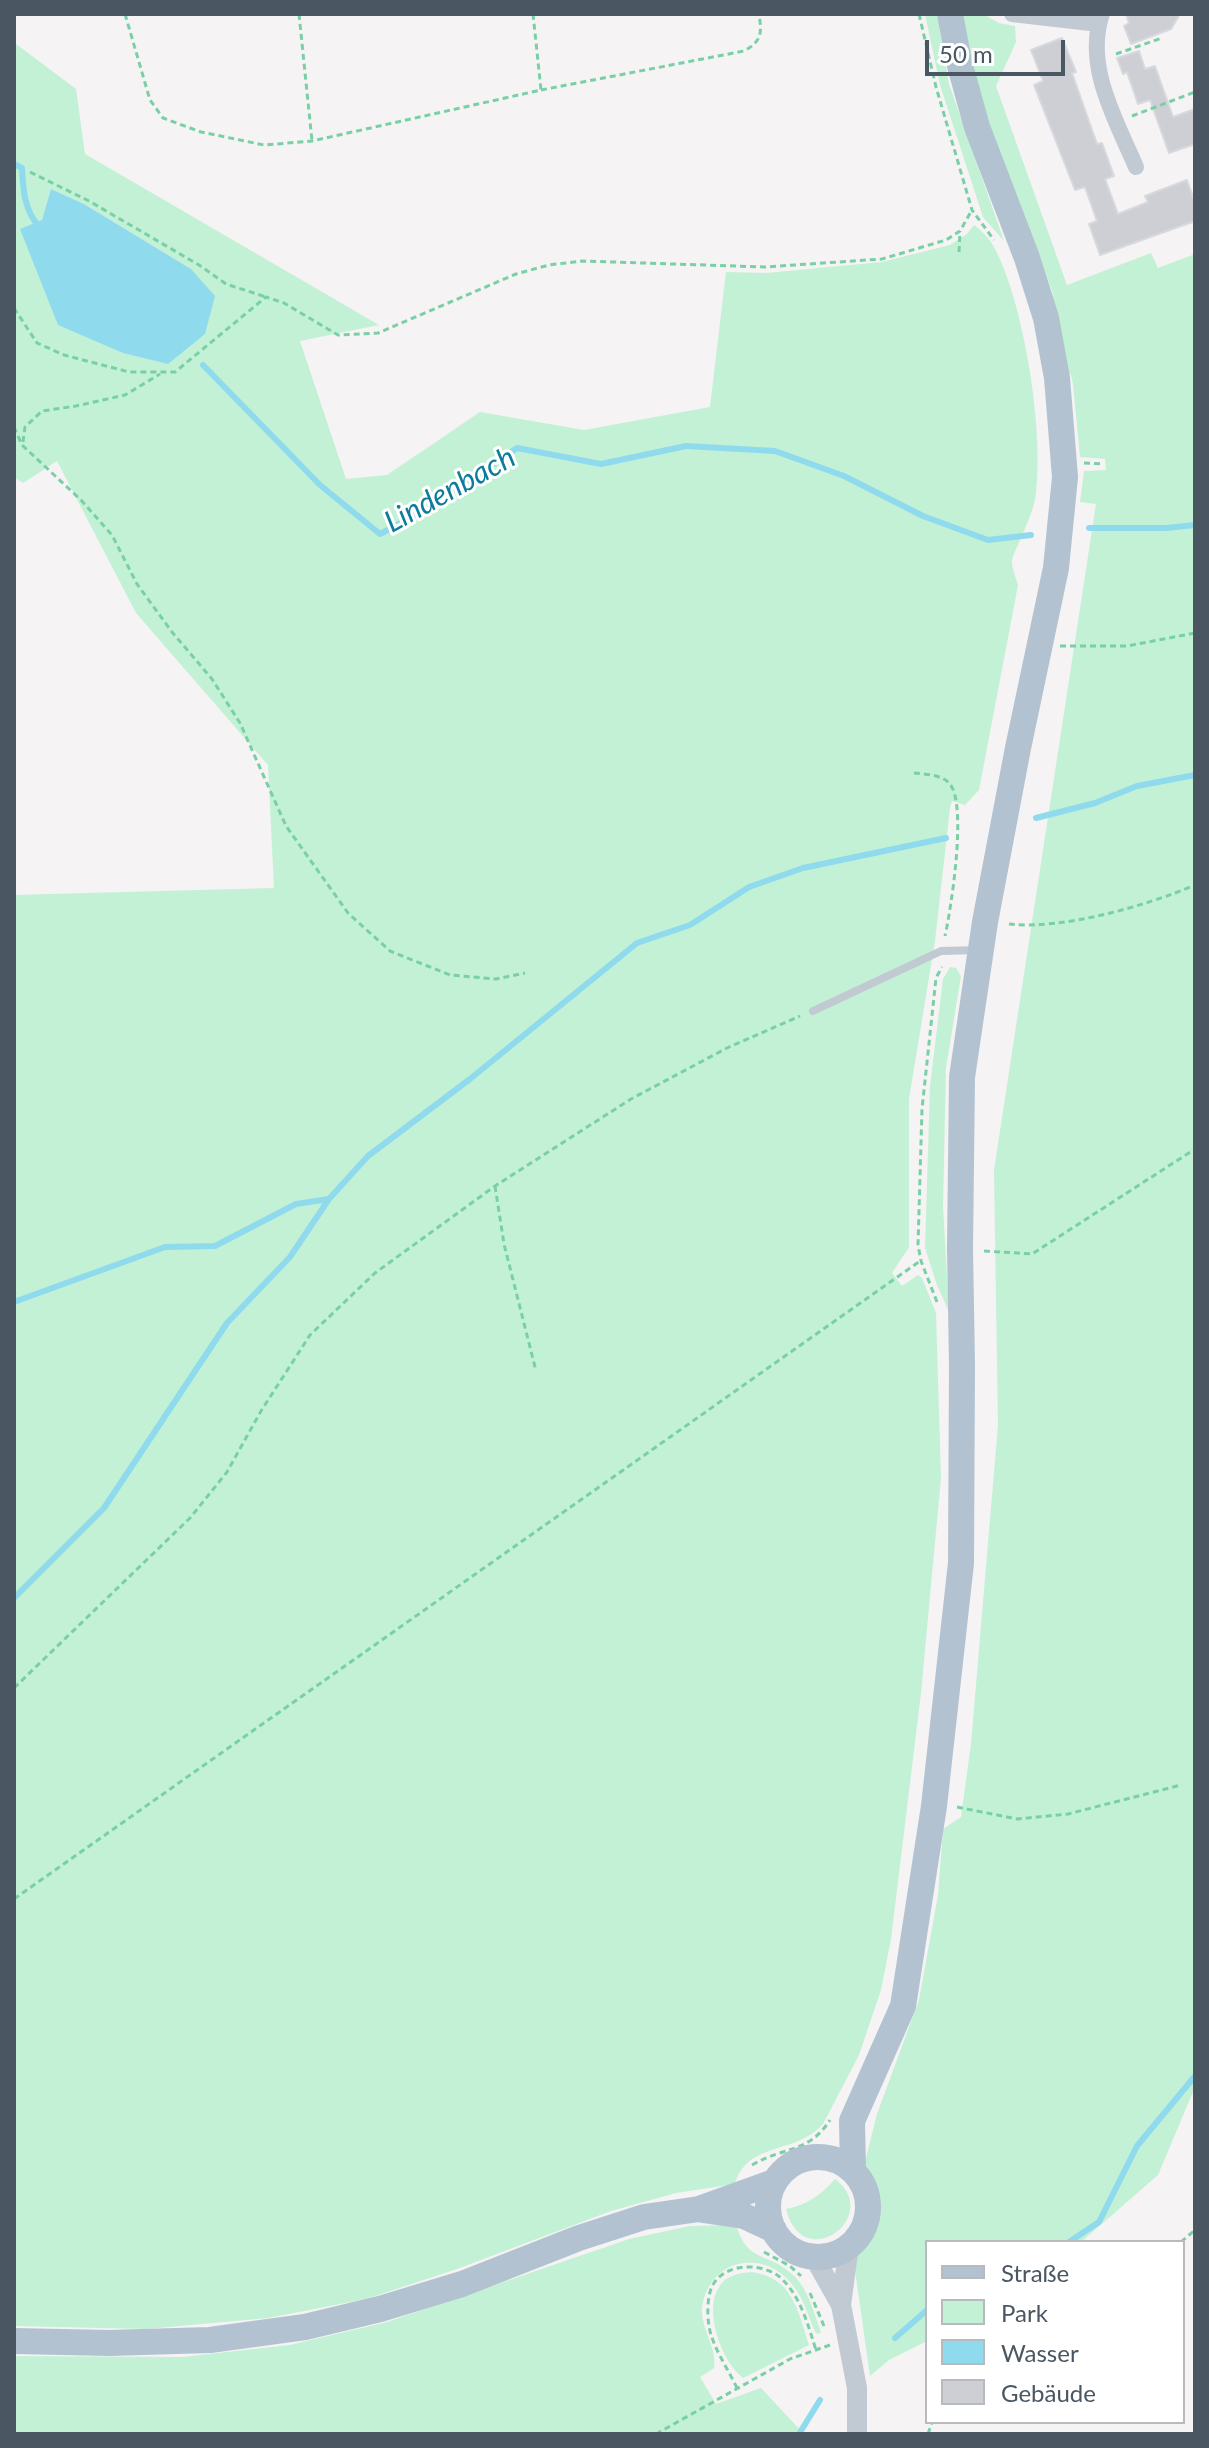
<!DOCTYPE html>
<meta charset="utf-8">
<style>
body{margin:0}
#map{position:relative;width:1209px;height:2448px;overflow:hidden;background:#f5f3f3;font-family:Lato,sans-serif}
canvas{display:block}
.frame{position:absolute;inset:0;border:16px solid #4a5661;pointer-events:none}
.legend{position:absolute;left:925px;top:2240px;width:260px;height:184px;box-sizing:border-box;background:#fff;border:2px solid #b7bbc0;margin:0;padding:10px 14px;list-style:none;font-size:24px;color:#4a5661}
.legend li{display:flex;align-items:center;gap:16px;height:40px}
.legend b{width:40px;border:2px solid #b7bbc0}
.scale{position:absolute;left:925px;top:40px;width:140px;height:36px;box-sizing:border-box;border:4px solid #4a5661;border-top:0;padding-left:10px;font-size:24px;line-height:28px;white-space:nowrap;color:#4a5661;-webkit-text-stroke:6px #fff;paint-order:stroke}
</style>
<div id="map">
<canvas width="1209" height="2448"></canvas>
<div class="frame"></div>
<ul class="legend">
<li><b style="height:10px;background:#b3c2d1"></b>Straße</li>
<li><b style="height:22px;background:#c3f1d5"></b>Park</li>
<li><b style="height:22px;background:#90daee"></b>Wasser</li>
<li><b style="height:22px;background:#cdcfd5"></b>Gebäude</li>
</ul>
<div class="scale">50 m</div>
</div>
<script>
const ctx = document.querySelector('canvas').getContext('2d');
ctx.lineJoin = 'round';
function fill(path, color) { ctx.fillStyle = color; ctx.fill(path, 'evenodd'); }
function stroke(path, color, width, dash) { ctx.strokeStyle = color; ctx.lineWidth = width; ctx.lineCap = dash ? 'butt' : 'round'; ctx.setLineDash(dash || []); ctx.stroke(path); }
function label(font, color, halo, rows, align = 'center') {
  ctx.font = font + ' Lato,sans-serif'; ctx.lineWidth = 6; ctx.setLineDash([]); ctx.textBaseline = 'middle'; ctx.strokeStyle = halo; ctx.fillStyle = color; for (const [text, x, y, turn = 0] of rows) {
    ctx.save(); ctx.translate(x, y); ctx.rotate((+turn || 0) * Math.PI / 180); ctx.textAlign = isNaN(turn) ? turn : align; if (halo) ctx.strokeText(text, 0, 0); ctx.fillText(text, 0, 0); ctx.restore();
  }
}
fill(new Path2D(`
 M925 14H937L949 84 1004 241 983 217 940 85Z
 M963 14H983L999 23 1015 26 1016 42 996 86 1067 285 1151 253 1158 268 1195 254V2087L1158 2175 1081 2242H927V2341L889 2360 870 2376 855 2270 858 2250 870 2233 874 2222 877 2203 865 2162 877 2114 919 2000 938 1895 943 1829 961 1817 971 1744 998 1425 994 1170 1096 504 1080 502 1084 471 1106 470 1105 459 1080 457 1073 384 1071 375 1067 372 1052 291 980 99 970 58Z
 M14 40 16 44 76 89 85 154 379 325 300 341 346 479 387 475 480 412 584 430 710 407 726 272 766 273 882 262 950 245 967 234 974 225C982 231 989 238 994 247 1024 303 1044 430 1036 493 1034 511 1025 527 1018 545 1016 549 1012 557 1012 562 1012 569 1016 578 1018 585L979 790 965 805 952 801 950 808 935 941 909 1099V1247L892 1273 902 1286 918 1275 922 1278 936 1313 941 1478 921 1693 891 1939 881 1990 859 2055 823 2124C796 2155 747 2141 735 2184L676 2193 611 2211 457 2269 366 2299 268 2318 146 2329 14 2326V895L274 888 268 765 136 613 57 461 23 483 14 477ZM51 189 84 204 191 269 21 229 42 221Z
 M950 967 956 968 961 976 946 1068 943 1206 949 1312 937 1285 925 1248 930 1086 943 979Z
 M835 2179C884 2216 803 2276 786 2209 807 2205 821 2195 835 2179Z
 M736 2225C747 2263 768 2252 792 2274 808 2288 814 2313 821 2332L818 2334 815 2332C808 2315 803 2296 790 2282 762 2249 713 2259 703 2302 697 2325 718 2346 714 2368L700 2377 716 2404 761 2388 804 2434H14V2356L182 2357 290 2345 387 2322 629 2239 690 2226Z
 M752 2272C793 2278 798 2311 809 2345L743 2378C722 2362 703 2311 719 2287 726 2275 739 2273 752 2272Z`), '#c3f1d5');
fill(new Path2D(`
 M51 189 84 204 191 269 215 296 205 334 168 364 123 353 58 325 20 229 42 220Z`), '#90daee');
stroke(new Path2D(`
 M14 164 22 168C23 188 24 212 40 227
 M203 365 320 485 380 534 420 513 517 448 601 464 686 446 775 451 844 476 923 516 988 540 1031 535
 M1089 528H1166L1195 525
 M1036 818 1095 803 1137 786 1195 775
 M14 1302 165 1247 215 1246 296 1204 329 1199
 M14 1598 104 1508 227 1323 290 1257 329 1199 368 1156 470 1079 637 943 690 925 749 887 803 868 946 838
 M1069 2242 1099 2222 1137 2146 1195 2076
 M895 2338 927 2310
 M799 2434 820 2400`), '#90daee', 6);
const building = new Path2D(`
 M1126 14H1180L1171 29 1131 44 1124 26 1129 23Z
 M1062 38 1076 72 1072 73 1097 144 1102 143 1114 176 1105 179 1118 214 1148 202 1145 196 1187 180 1195 203V221L1100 255 1089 224 1097 221 1085 187 1075 190 1034 85 1043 81 1031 50Z
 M1139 51 1145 69 1155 66 1173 117 1195 109V144L1169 153 1150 100 1138 104 1127 72 1123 74 1117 58Z`);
fill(building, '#cdcfd5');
stroke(building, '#d7d9de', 2);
stroke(new Path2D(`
 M125 14 150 100 163 118 201 132 264 145 312 141 541 90 533 14
 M299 14 312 141
 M919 14 936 87 972 210 994 240
 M1116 54 1162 38
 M541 90 744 51C762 41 762 33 759 14
 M1132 116 1195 92
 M30 172 89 201 199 265 226 284 266 297
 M959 252 960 231
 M14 308 37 343 64 355 129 372H175L266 297 284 303 338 335 378 333 516 274 549 265 582 261 765 267 882 259 946 240 960 231 972 210
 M14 427 22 445 81 500 112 535 137 584 172 632 212 679 240 723 286 826 348 913 390 951 450 975 496 979 525 973
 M23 442 25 427 42 411 76 406 125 395 160 374
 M1084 463 1104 464
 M1060 646H1127L1195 633
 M914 773C925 774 942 775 949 783 968 802 951 909 945 936
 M1009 924C1062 930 1146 906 1195 885
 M495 1186 504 1244 536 1371
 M984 1251 1032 1254 1195 1149
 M937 1302 921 1261 918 1245 922 1109 936 978 942 967
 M14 1688 190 1518 227 1472 261 1411 310 1335 375 1273 495 1186 631 1099 727 1048 800 1016
 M957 1807 1017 1819 1068 1814 1181 1785
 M14 1899 920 1261
 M752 2165C784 2146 808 2154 830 2120
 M1181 2242 1195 2230
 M764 2252 790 2266 801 2276
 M810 2293 824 2326
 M737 2388C728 2369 712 2346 709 2326 707 2314 707 2293 714 2283 728 2262 764 2263 781 2278 801 2297 808 2325 816 2350
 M656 2434 790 2359 830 2345
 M928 2434 932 2422`), '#7ad0a6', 3, [6, 4]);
stroke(new Path2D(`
 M813 1011 941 951 979 950`), '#c1cad2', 8);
stroke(new Path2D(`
 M1012 14 1099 24
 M1102 14C1084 66 1116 120 1136 167`), '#c1cad2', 16);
stroke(new Path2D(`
 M814 2257 841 2305 857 2388V2434
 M841 2305 849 2246`), '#c1cad2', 20);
stroke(new Path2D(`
 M768 2207a50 50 0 1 1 100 0a50 50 0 1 1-100 0Z
 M853 2170 852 2121 903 2006 934 1806 961 1563 962 1365 960 1249 962 1077 985 922 1018 748 1056 568 1065 477 1057 378 1046 318 1027 258 977 127 959 62 950 14
 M703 2210 744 2216 774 2230
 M14 2341 109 2343 210 2340 305 2327 380 2309 462 2284 579 2238 644 2217 699 2209 774 2182`), '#b3c2d1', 26);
label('italic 30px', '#0c7c9b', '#fff', [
 ["Lindenbach",450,490,-29]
]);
</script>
